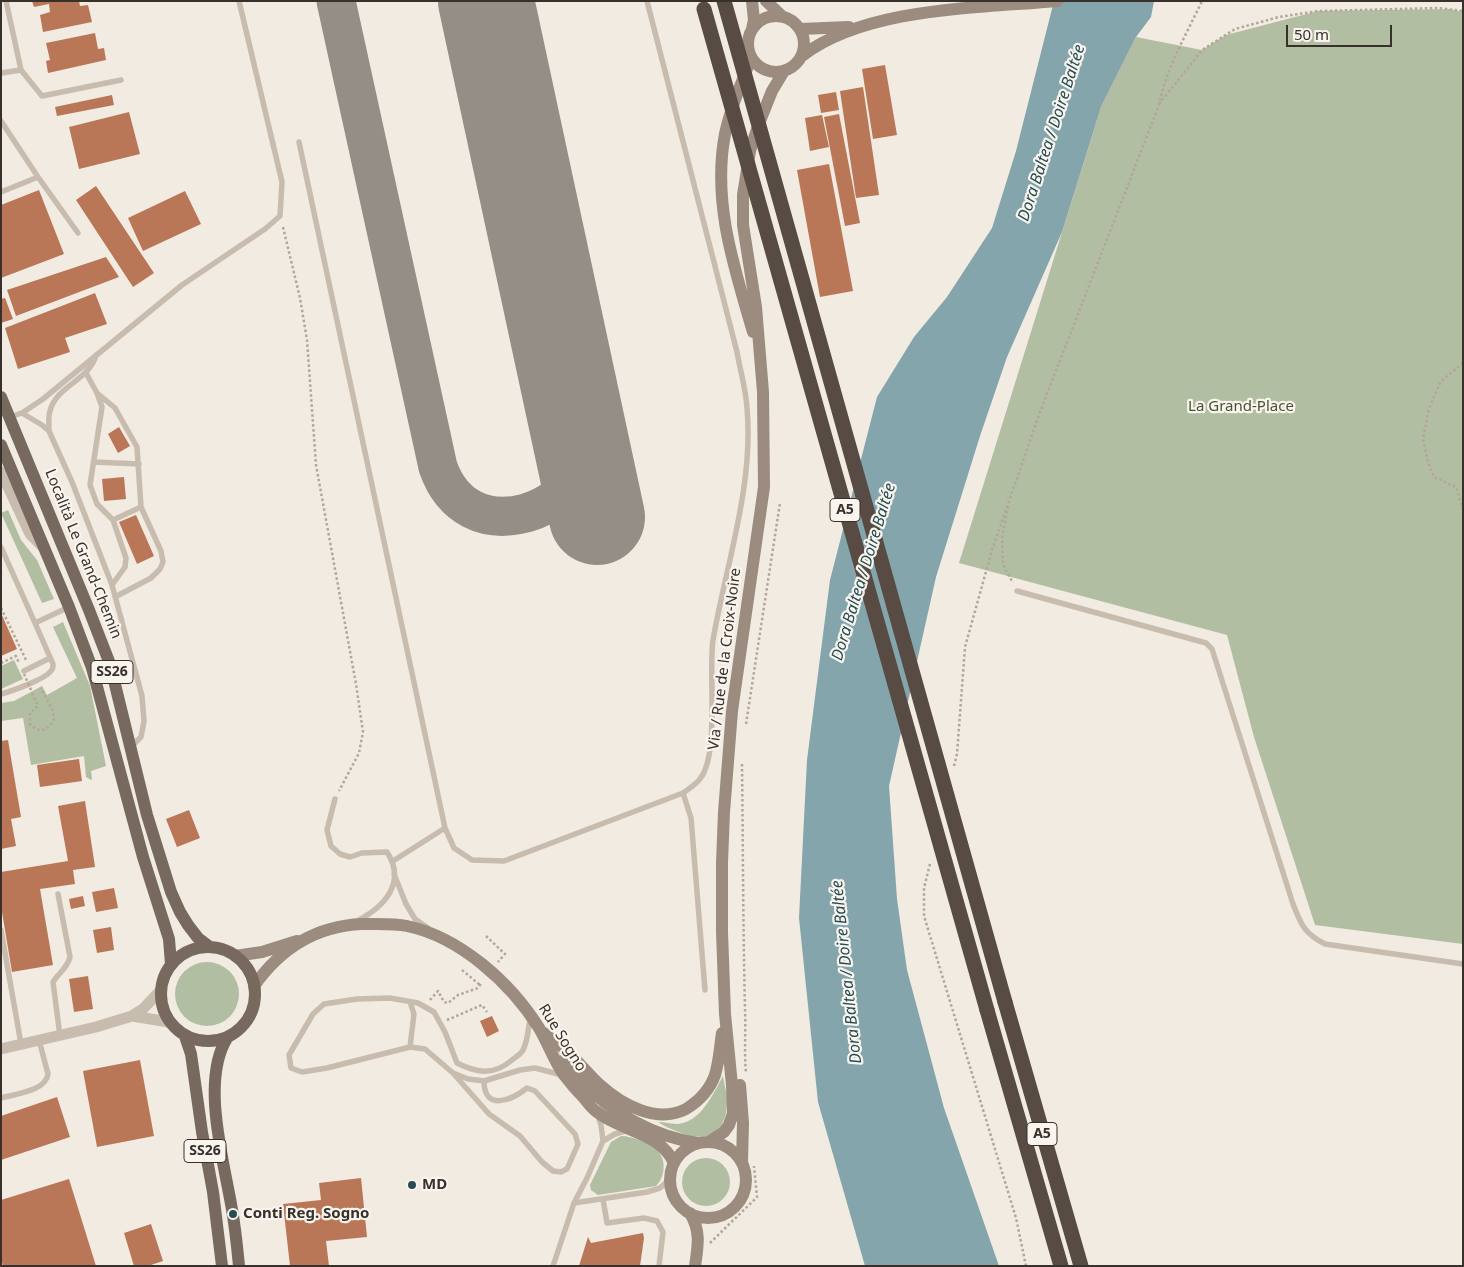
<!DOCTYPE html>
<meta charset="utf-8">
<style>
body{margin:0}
#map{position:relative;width:1464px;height:1267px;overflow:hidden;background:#f1ebe1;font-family:"Noto Sans",sans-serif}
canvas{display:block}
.frame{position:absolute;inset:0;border:2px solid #37302b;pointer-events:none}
.scale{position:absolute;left:1286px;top:25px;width:106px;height:22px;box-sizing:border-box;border:2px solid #37302b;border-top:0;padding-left:6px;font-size:15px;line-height:18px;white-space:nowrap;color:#37302b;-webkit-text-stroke:4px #f9f4ed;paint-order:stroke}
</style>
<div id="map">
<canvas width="1464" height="1267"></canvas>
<div class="frame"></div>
<div class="scale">50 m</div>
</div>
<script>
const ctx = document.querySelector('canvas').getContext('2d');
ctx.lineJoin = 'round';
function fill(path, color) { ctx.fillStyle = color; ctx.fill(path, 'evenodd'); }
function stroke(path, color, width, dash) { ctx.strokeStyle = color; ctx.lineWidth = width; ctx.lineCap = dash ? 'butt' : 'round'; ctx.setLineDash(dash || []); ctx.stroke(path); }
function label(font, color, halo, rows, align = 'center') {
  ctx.font = font + ' "Noto Sans",sans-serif'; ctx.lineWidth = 4.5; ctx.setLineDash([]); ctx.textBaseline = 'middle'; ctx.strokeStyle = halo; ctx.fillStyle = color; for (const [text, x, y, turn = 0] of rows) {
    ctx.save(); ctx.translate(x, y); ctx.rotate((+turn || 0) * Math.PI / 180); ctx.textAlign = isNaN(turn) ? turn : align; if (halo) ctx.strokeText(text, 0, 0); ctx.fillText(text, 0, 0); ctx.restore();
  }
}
fill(new Path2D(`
 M1449 9 1463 12V944L1315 925 1254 737 1227 635 959 563 1101 107 1136 37 1202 50 1226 35 1318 11Z
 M8 510 21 540 37 560 54 599 42 603 1 513Z
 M63 622 90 686 106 766 91 771 92 779 91 780 86 777 84 756 31 765 23 718 1 721V703L14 701 42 686 47 695 77 678 53 627Z
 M14 660 23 679 1 689V666Z
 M175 994a32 32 0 1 1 64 0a32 32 0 1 1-64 0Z
 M723 1076C724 1085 728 1095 727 1103 725 1150 686 1139 658 1122 664 1122 672 1124 678 1124 701 1122 713 1094 723 1076Z
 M621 1136C631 1136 650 1143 657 1150 667 1160 665 1177 656 1186L598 1195 591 1190 590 1185 611 1142Z
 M682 1182a24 24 0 1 1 48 0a24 24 0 1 1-48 0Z`), '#b2bea2');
fill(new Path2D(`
 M1054 1H1154L1151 17 1136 37 1101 107 1062 232 1007 357 980 436 936 577 889 786 897 899 907 970 944 1108 999 1266H865L818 1102 799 918 807 760 830 580 877 397 914 337 947 297 992 228 1016 151Z`), '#83a5ab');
stroke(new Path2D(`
 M336 1 438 467C452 507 485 524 526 513 549 506 568 493 576 469 581 454 579 439 577 423`), '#948e86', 39);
stroke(new Path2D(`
 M486 1 597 517`), '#948e86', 96);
fill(new Path2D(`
 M32 1H79L80 6 88 5 92 22 43 32 40 15 50 12 49 4 34 7Z
 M95 33 98 49 104 48 106 60 48 73 46 61 50 60 46 43Z
 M885 65 897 135 873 139 862 69Z
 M863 87 879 195 856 198 840 91Z
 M836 92 839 110 821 113 818 95Z
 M112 95 114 105 57 116 55 107Z
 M129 112 140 154 79 169 69 127Z
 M839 114 860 223 845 226 824 117Z
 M822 115 829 147 810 151 805 118Z
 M829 164 853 291 820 297 797 170Z
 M96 186 154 273 133 287 76 200Z
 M39 190 64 254 1 278V205Z
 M185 191 201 224 143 251 128 218Z
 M106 257 119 277 16 316 7 290Z
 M95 293 107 324 65 338 70 352 18 369 5 328Z
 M5 298 13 319 1 323V299Z
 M119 427 130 446 118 453 108 434Z
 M124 477 126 499 104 501 102 479Z
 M136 515 154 556 137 564 119 522Z
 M1 613 17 649 1 656Z
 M8 740 21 817 11 819 16 846 1 849V741Z
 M79 759 82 781 40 787 37 765Z
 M85 801 95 867 73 870 75 884 40 889 53 965 12 972 1 906V872L68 861 58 806Z
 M189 810 200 838 177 847 166 819Z
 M114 888 118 908 96 912 92 892Z
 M83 896 85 906 71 909 69 899Z
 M111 927 114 950 97 953 93 930Z
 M88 976 93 1009 74 1012 69 979Z
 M492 1016 499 1031 487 1037 480 1021Z
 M140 1060 154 1136 97 1147 83 1071Z
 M57 1097 70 1137 1 1160V1116Z
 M361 1178 367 1237 326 1241 329 1266H290L283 1204 321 1200 319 1183Z
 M69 1179 96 1266H3L1 1259V1200Z
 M151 1224 163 1261 148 1266H134L124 1233Z
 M643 1233 644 1238 640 1266H579L588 1237 591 1243Z`), '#b97757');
stroke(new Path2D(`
 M1159 104 1202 50 1235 29 1279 17 1318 11 1438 8 1463 11
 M283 227 300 298 307 340 316 465 356 684 363 732 359 753 339 791
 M1463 363 1441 381 1429 408 1423 439 1428 462 1434 477 1456 487 1463 509
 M1008 506 1002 539 1003 565 1013 583
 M1 608 26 660
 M1 663 16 656 19 663
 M32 693 38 706 30 713V724C39 734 48 731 54 719L53 711 41 688
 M746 724 780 503
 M742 764C743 846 743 927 745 1009 746 1030 744 1051 746 1073
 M954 766 957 754 965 647 992 550 1040 412 1159 105C1166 69 1186 35 1202 1
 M930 864 924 888V916L1016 1218 1026 1266
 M486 936 505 954 498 962
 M462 970 480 985
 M430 1000 438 991 444 1002 448 1003 458 995 478 988 482 982
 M447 1020 482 1005 487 1012
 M710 1243 757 1197 754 1166`), '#b3a698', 2.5, [2.5, 2.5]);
stroke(new Path2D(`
 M6 1 21 70
 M1 73 21 70 42 96 121 80
 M1 121 38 177
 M299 142 445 828 454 848 472 860 504 861 683 793C689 789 695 785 700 779 720 753 708 673 713 640 726 565 754 485 747 408 746 389 740 370 737 352L647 1
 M1 192 38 177 78 233
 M86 373 97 393 102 407 90 485 97 504 113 520 126 558 125 567 112 585
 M97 393 115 408 137 447 141 507 161 551 163 562 160 569 151 578 115 597
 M22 413 42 425 49 431 72 482 112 585 142 696 144 721 141 737 132 746
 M10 417 22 413 43 399 182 285 265 229 280 216 282 182 239 1
 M49 431C49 425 48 417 50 411 56 386 89 381 96 355
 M94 462 139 464
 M113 520 141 507
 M1 547 35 623 69 607
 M1017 591 1206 643 1212 649 1293 904C1301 925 1305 934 1325 944L1463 964
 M24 671 50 658
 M1 694C12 691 43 680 50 672 53 669 53 668 53 664L35 623
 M683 793 691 818 705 990
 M335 799 327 830 331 846 340 854 350 857 362 853 387 852C407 883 384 907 357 921
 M393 861 445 828
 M394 874 406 904 415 919 428 928
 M58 894 70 957C67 969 59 972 53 982L60 1036
 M1 930 21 1044
 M410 1002 414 1014 410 1047 327 1068 302 1072 291 1068 289 1055 313 1014 324 1004 357 999 390 998 418 1003 434 1012 445 1032 457 1063C477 1073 493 1076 512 1060 516 1057 521 1054 523 1050 528 1040 528 1029 530 1019
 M410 1047 425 1049 453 1073 468 1079 484 1081 520 1070 535 1068 562 1075
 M453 1073 489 1114 520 1136 542 1162 553 1171 561 1172 567 1169 578 1144 575 1134 535 1091 527 1088C512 1100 484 1112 484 1081
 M1 1098C15 1094 46 1091 48 1074L39 1040
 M598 1116 601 1125 603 1141
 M603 1199 607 1223 644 1218 657 1221 663 1232 659 1266
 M574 1203 647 1192 660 1188 670 1179
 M553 1266 574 1203 587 1178 603 1141 615 1134 629 1130`), '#c8bcae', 5.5);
stroke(new Path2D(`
 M1 472 30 534 42 546
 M132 1016 169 1022
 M1 1049 96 1027 132 1016 143 1009 160 991`), '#c8bcae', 11);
stroke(new Path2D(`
 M766 1 783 17
 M748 44a28 28 0 1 1 56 0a28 28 0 1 1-56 0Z
 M752 29 754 20 752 1
 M800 29 849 27
 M802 56C866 7 979 8 1058 1
 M751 58C742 83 730 108 725 134 712 202 734 267 753 332
 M235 956 262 952 297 941
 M254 986C280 949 316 926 362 924 376 924 393 923 407 926 460 937 511 983 539 1028 548 1043 554 1061 564 1075 570 1083 577 1091 584 1098 588 1103 592 1109 597 1112 621 1131 661 1133 674 1163
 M544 1033C551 1039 558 1043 565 1049 577 1060 588 1074 600 1085 622 1105 657 1124 686 1109 699 1101 710 1089 715 1075 719 1062 720 1046 722 1033
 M565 1059C570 1066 575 1074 581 1080 610 1113 655 1137 698 1143
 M740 1085 743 1123 742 1162
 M710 1141 724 1132 729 1125 733 1113 732 1085 725 1014 722 932V863L724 812 732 711 764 487 763 392 756 307 743 225V195L750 151 758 126 772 91 784 71
 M670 1180a38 38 0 1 1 76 0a38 38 0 1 1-76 0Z
 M690 1213C701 1231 698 1246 695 1266`), '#9b8c7f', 12);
stroke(new Path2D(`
 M1 397 89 610 110 664 147 815 171 892 180 912 188 925 198 938 210 947
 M1 445 69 607 92 668 143 857 169 939 171 964
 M161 994a47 47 0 1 1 94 0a47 47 0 1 1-94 0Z
 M185 1036 191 1054 202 1132 213 1192 222 1266
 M227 1038C201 1080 223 1158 231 1204 235 1225 237 1245 239 1266`), '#77695e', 12);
stroke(new Path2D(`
 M1005 1002 1081 1266
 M987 1010 1061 1266`), '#574b43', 15);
stroke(new Path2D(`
 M24 674 32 692`), '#b3a698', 2.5, [2.5, 2.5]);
stroke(new Path2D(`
 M724 1 1005 1002
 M704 9 987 1010`), '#574b43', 15);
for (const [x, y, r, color] of [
 [412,1185,5,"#254d54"],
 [233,1214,5,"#254d54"]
]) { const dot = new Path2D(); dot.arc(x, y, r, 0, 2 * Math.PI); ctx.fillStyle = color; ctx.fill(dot); stroke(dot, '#f9f4ed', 2); }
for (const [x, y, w] of [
 [845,510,30],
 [112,672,42],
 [1042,1134,30],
 [205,1151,42]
]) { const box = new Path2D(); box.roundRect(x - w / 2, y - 11.5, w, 23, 4); ctx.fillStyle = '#f9f4ed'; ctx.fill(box); stroke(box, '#37302b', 1); }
label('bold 14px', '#37302b', null, [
 ["A5",845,510],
 ["SS26",112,672],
 ["A5",1042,1134],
 ["SS26",205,1151]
]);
label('15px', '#445332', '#f9f4ed', [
 ["La Grand-Place",1241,407]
]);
label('15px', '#37302b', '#f9f4ed', [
 ["Località Le Grand-Chemin",83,554,68],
 ["Via / Rue de la Croix-Noire",725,659,-83],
 ["Rue Sogno",562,1038,58]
]);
label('bold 15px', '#37302b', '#f9f4ed', [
 ["MD",422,1185],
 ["Conti Reg. Sogno",243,1214]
], 'left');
label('italic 16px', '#254d54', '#f9f4ed', [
 ["Dora Baltea / Doire Baltée",1052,133,-72],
 ["Dora Baltea / Doire Baltée",864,572,-73],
 ["Dora Baltea / Doire Baltée",847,972,-96]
]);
</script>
